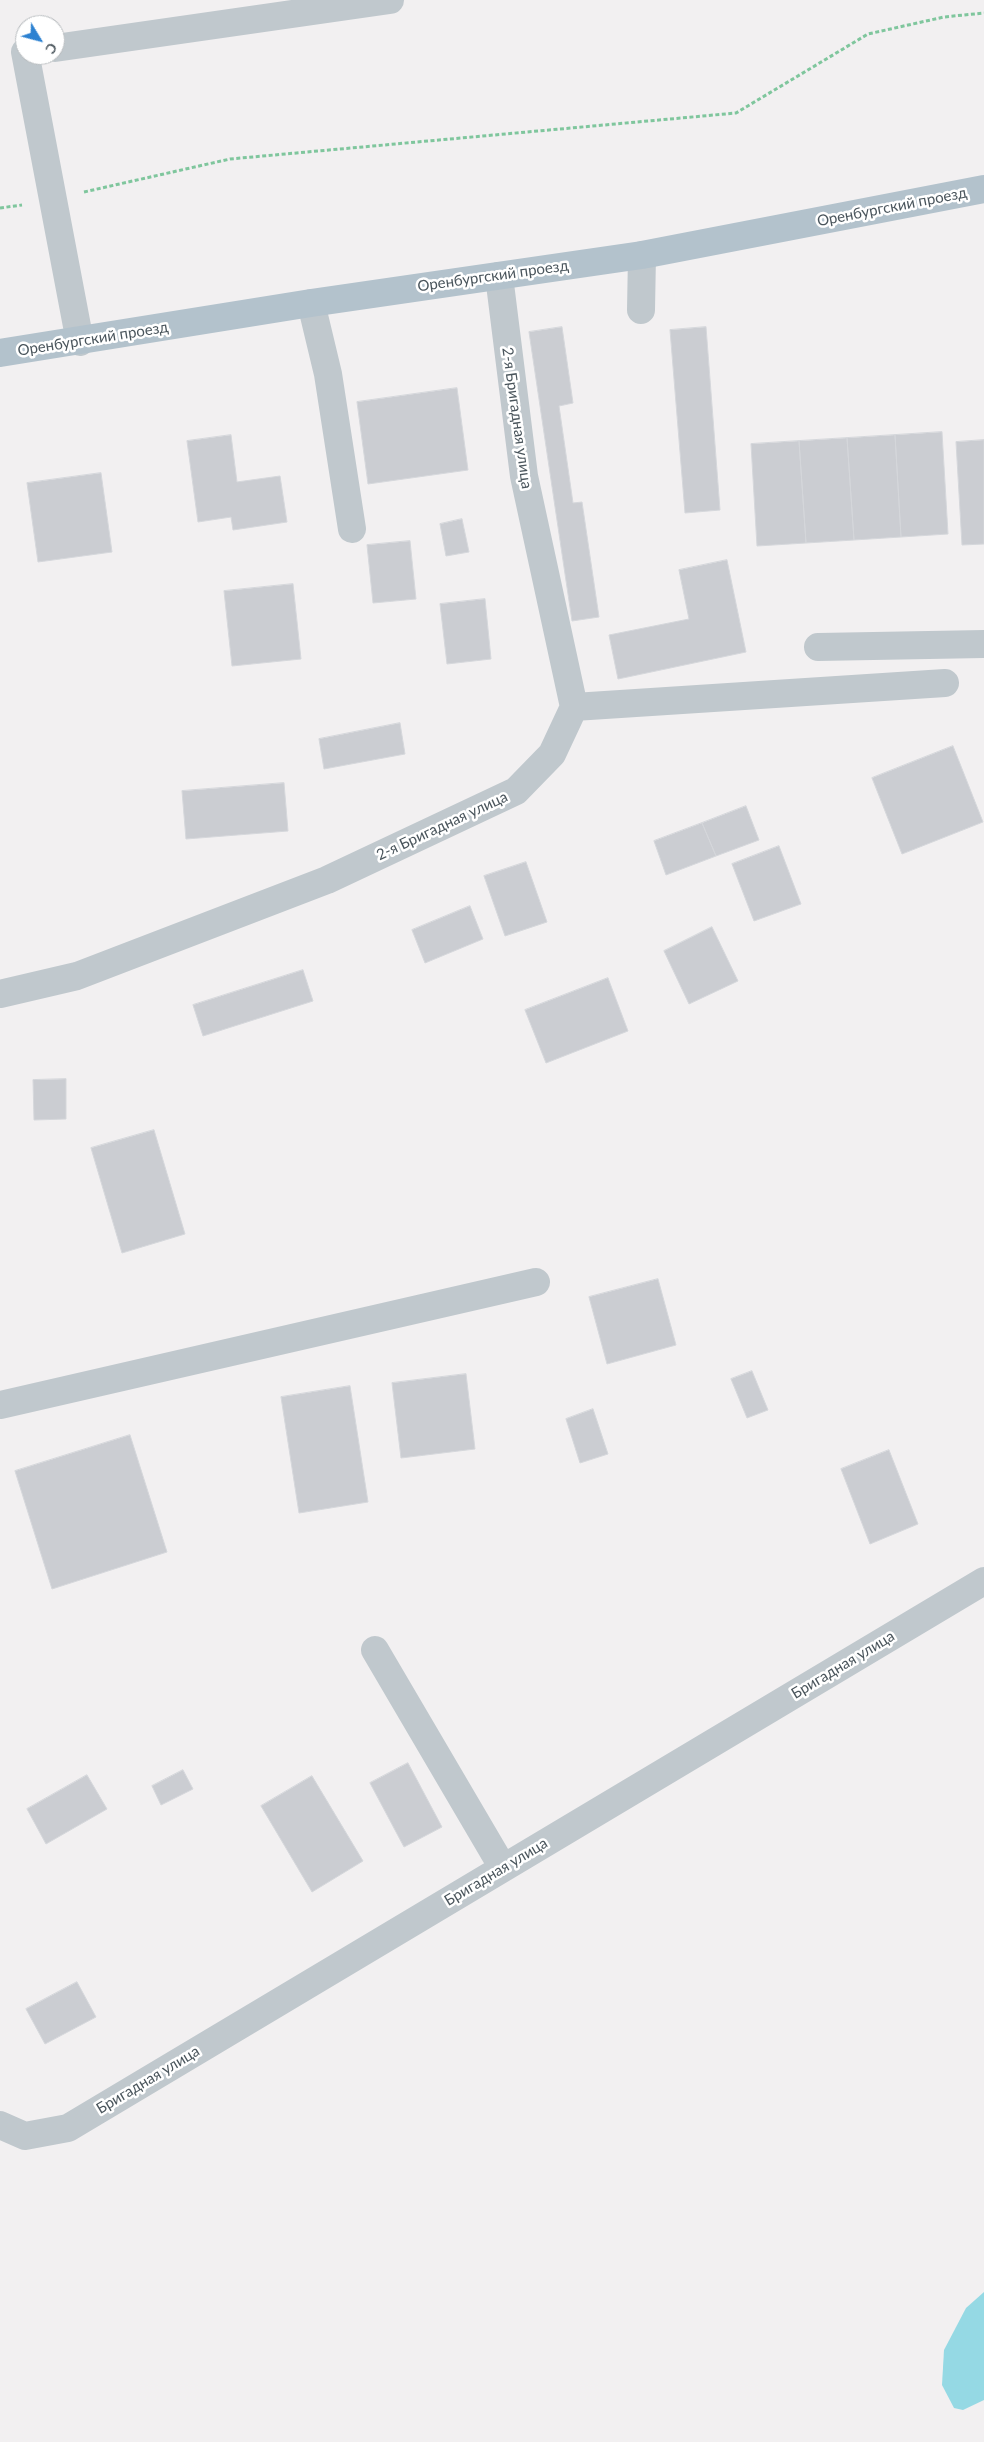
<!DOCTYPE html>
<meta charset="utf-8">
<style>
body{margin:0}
#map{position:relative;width:984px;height:2442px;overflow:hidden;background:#f2f0f1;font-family:Lato,sans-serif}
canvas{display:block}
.north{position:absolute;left:15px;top:15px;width:50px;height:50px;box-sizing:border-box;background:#fff;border:1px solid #b7bbbe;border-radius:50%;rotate:127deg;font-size:14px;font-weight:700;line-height:20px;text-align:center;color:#4a555c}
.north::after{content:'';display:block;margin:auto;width:18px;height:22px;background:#2c81d1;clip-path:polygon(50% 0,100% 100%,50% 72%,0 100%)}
</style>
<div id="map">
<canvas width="984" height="2442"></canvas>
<div class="north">С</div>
</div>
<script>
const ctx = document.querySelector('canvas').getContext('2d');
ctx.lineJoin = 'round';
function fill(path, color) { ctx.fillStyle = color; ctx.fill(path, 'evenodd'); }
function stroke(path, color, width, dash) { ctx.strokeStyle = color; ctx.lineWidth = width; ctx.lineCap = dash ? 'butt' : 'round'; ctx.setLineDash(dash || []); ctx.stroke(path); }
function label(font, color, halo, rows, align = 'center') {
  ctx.font = font + ' Lato,sans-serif'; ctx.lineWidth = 5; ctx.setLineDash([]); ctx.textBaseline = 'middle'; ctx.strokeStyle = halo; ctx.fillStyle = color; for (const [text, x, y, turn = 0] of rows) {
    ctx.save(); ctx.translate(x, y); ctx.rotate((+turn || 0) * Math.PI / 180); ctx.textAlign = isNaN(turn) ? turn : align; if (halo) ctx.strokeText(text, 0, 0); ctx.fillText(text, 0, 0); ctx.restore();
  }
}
fill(new Path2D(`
 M984 2292V2400L963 2410 954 2408 942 2385 944 2350 966 2308Z`), '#95d9e4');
const building = new Path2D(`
 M562 327 573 403 559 406 573 503 582 502 599 617 572 621 529 332Z
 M706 327 720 510 685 513 670 330Z
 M457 388 468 470 368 484 357 402Z
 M942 432 948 534 901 537 895 435Z
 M231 435 237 482 280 476 287 522 233 530 231 517 198 522 187 441Z
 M895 435 901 537 854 540 847 438Z
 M847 438 854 540 806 543 799 441Z
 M984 440V544L962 545 956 442Z
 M799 441 806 543 757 546 751 444Z
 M101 473 112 552 38 562 27 483Z
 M462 519 469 552 446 556 440 524Z
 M410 541 416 599 373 603 367 545Z
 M727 560 746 652 618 679 609 635 689 619 679 570Z
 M293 584 301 659 232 666 224 591Z
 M485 599 491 659 447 664 440 604Z
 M400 723 405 754 324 769 319 739Z
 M953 746 983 822 902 854 872 778Z
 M284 783 288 831 186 839 182 791Z
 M746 806 759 840 716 856 702 823Z
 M702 823 716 856 666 875 654 841Z
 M779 846 801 904 754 921 732 864Z
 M526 862 547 922 505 936 484 876Z
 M470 906 483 939 425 963 412 930Z
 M712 927 738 981 689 1004 664 951Z
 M303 970 313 1001 203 1036 193 1005Z
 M608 978 628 1031 546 1063 525 1010Z
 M66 1079V1119L34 1120 33 1080Z
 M154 1130 185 1234 122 1253 91 1148Z
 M658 1279 676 1345 607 1364 589 1297Z
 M752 1371 768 1410 747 1418 731 1379Z
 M466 1374 475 1449 401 1458 392 1383Z
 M350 1386 368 1502 299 1513 281 1397Z
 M593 1409 608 1454 580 1463 566 1419Z
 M130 1435 167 1552 52 1589 15 1471Z
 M889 1450 918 1524 870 1544 841 1469Z
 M408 1763 442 1827 404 1847 370 1783Z
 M183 1770 193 1789 161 1805 152 1786Z
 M87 1775 107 1809 46 1844 27 1809Z
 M312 1776 363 1861 312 1892 261 1806Z
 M77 1982 96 2017 45 2044 26 2009Z`);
fill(building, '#cbcdd2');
stroke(building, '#d5d7db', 1);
stroke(new Path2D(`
 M84 192 230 159 736 113 868 34 944 17 984 13
 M0 208 22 205`), '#7fc69d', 3, [4, 2.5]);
stroke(new Path2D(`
 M55 48 390 0
 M25 52 80 342
 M311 303 328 374 352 529
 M641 310 642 255
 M818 647 984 644
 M574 707 945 683
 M0 994 77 976 327 880 516 791 552 754 574 707 524 476 499 276
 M0 1405 536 1282
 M375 1650 503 1868
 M0 2125 25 2136 68 2128 984 1581`), '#c0c8cd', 28);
stroke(new Path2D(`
 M0 353 311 303 642 255 984 189`), '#b3c2cc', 28);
label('15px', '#4a555c', '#fff', [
 ["Оренбургский проезд",892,207,-11],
 ["Оренбургский проезд",493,276,-8],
 ["Оренбургский проезд",93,339,-9],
 ["2-я Бригадная улица",517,418,82],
 ["2-я Бригадная улица",442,826,-25],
 ["Бригадная улица",843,1665,-31],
 ["Бригадная улица",496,1872,-31],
 ["Бригадная улица",148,2080,-31]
]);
</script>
